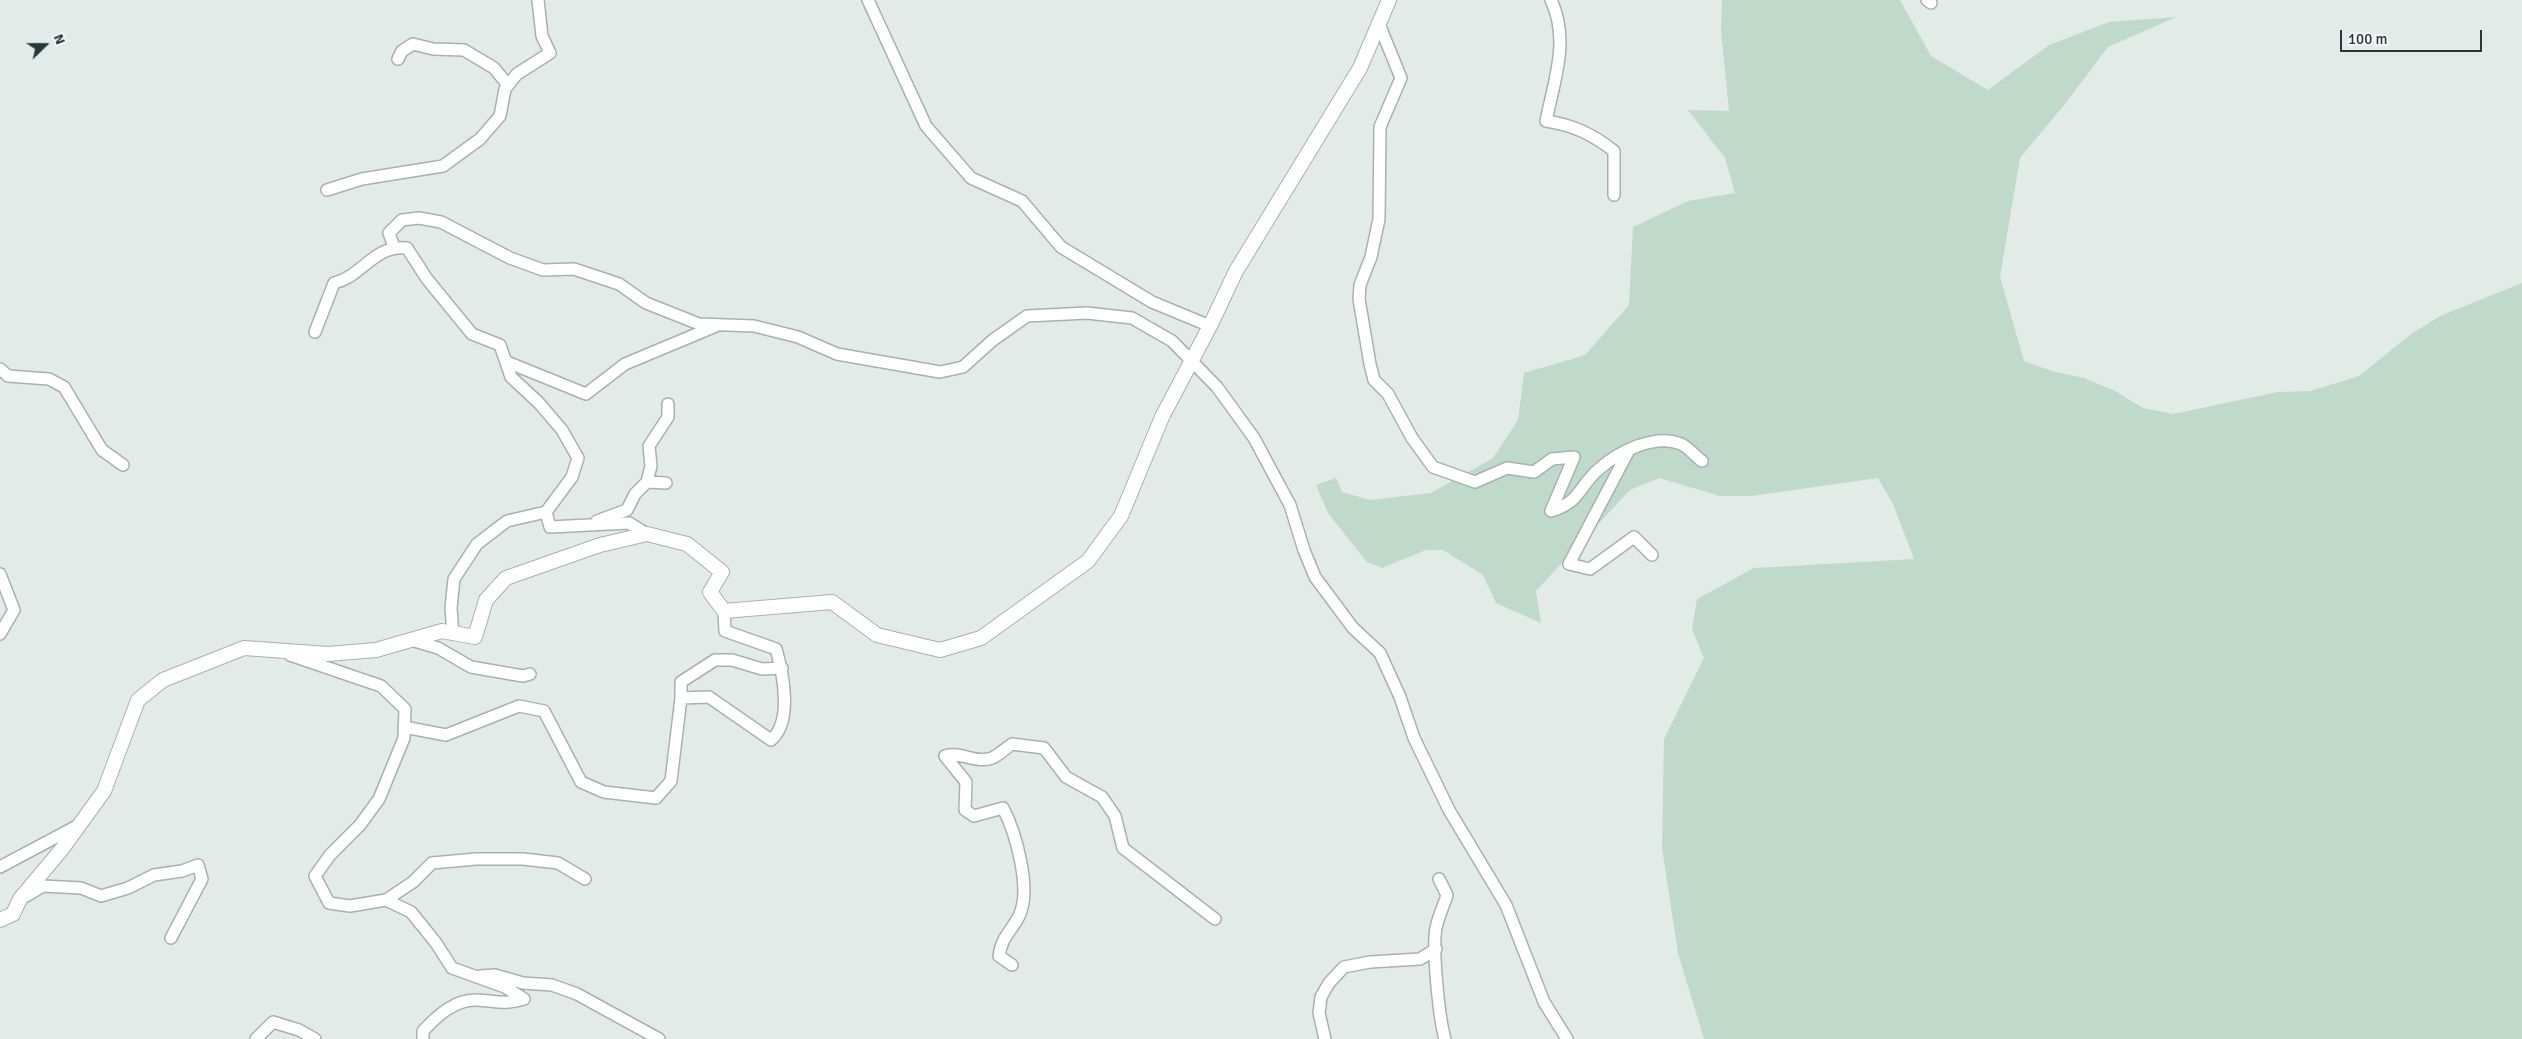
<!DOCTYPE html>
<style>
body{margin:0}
#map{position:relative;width:2522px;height:1039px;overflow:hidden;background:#e3ebe9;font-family:Signika,sans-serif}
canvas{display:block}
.north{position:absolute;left:20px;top:20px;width:50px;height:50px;-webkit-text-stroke:4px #f3f8f6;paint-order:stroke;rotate:68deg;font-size:14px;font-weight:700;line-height:20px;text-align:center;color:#253a38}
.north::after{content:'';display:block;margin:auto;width:18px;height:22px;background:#253a38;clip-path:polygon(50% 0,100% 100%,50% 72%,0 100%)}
.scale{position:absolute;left:2340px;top:30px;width:142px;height:22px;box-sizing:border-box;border:2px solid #253a38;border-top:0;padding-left:6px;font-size:15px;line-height:18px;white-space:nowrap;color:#253a38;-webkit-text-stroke:4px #f3f8f6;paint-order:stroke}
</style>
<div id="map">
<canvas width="2522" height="1039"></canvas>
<div class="north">N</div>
<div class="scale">100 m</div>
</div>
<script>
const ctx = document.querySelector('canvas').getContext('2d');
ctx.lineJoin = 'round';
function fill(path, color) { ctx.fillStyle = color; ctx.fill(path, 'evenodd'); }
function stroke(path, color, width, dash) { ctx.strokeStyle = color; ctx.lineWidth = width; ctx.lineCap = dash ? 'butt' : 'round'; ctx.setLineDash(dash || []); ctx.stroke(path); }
fill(new Path2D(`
 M1722 0H1900L1931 56 1988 90 2049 45 2109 22 2176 17 2108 47 2065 104 2020 158 2000 277 2024 361 2052 371 2084 378 2115 391 2143 408 2173 414 2278 392 2310 391 2359 376 2411 334 2440 316 2522 283V1039H1704L1678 953 1662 848 1664 739 1704 658 1692 629 1697 599 1754 568 1914 559 1893 504 1878 478 1752 496H1720L1659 478 1630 490 1536 591 1541 623 1496 603 1483 575 1443 550H1426L1382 568 1367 562 1328 513 1316 485 1336 478 1342 492 1370 500 1431 493 1493 458 1518 420 1524 373 1585 355 1629 305 1633 227 1688 201 1735 193 1725 158 1688 110 1729 111 1721 31Z`), '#bfdaca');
const minor = new Path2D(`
 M868 0 926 126 971 178 1022 201 1061 247 1152 302 1210 326
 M1551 0C1570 40 1554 81 1546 121 1573 125 1592 134 1614 151V195
 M1927 0 1931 3
 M1379 24 1401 78 1380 127 1379 219 1371 257 1360 285 1359 299 1370 364 1374 380 1388 394 1412 438 1433 467 1475 482 1507 468 1534 472 1552 459 1574 457 1551 511C1581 502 1578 487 1599 469 1618 452 1655 433 1681 444 1688 447 1695 456 1702 461
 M398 59 402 51 413 44 433 49 464 50 494 68 508 85
 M327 190 362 179 443 166 480 139 500 116 505 89 517 74 550 53 542 36 538 0
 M394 247 389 233 402 220 419 218 441 222 510 258 543 270 574 269 619 284 646 303 699 324 754 326 798 337 837 354 940 372 963 367 993 340 1027 316 1087 313 1132 318 1172 341 1217 387 1254 438 1290 505 1304 550 1315 577 1353 628 1380 653 1400 697 1414 738 1449 810 1506 905 1544 1002 1567 1039
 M315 332 334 283C363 276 373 245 407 248L427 279 472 334 500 345 511 377 539 403 562 430 578 458 572 477 546 512 550 527 629 523 647 534
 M507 362 586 394 625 364 716 326
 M0 369 8 376 49 379 64 387 102 450 123 465
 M1629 450 1569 564 1590 569 1634 537 1652 555
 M647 482 651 466 649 446 668 417V404
 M597 521 627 510 635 494 647 482 666 483
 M0 574 14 610 0 634
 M453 634 451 608 454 579 477 544 507 521 546 512
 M411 640 438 648 471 667 523 676 530 674
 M290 655 381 686 405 709 404 738 379 799 360 825 330 855 315 876 329 903 350 906 386 900 411 912 436 943 452 968 505 987 524 999C504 1005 497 1001 477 1000 455 999 437 1016 423 1031V1039
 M681 698V682L715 660H732L762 669 782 668
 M404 727 446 735 519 706 544 711 581 782 604 792 656 798 671 781 681 698 709 697 771 740C793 722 783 673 776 649L725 631 724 611
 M0 867 77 826
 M1439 879 1447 895C1444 905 1438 917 1436 928 1432 949 1439 1018 1445 1039
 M26 896 43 886 81 888 101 896 128 888 154 875 182 871 198 865 202 879 171 938
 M386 900 413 882 432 863 476 859H523L558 863 585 879
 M1012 965 999 956C1002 936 1011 932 1019 916 1032 890 1016 833 1003 808L974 816 965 810 966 782 945 756C961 751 976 764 992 758 999 755 1006 748 1012 744L1044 748 1066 777 1102 797 1115 816 1123 848 1215 919
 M480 976 495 975 523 983 552 985 577 994 659 1039
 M256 1039 273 1022 299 1030 315 1039
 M1325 1039 1319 1013 1321 997 1329 983 1344 967 1370 962 1420 959 1436 949`);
const tertiary = new Path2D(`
 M0 920 13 914 20 899 62 849 104 791 138 700 163 680 244 648 328 654 376 650 442 631 475 637 486 600 506 578 600 545 647 534 687 544 722 572 710 592 724 611 832 602 877 635 940 650 981 638 1088 561 1121 516 1162 417 1210 326 1236 271 1360 68 1389 0`);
stroke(minor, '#a6b2b0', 14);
stroke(tertiary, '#a6b2b0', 16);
stroke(minor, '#fff', 11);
stroke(tertiary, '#fff', 14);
</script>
